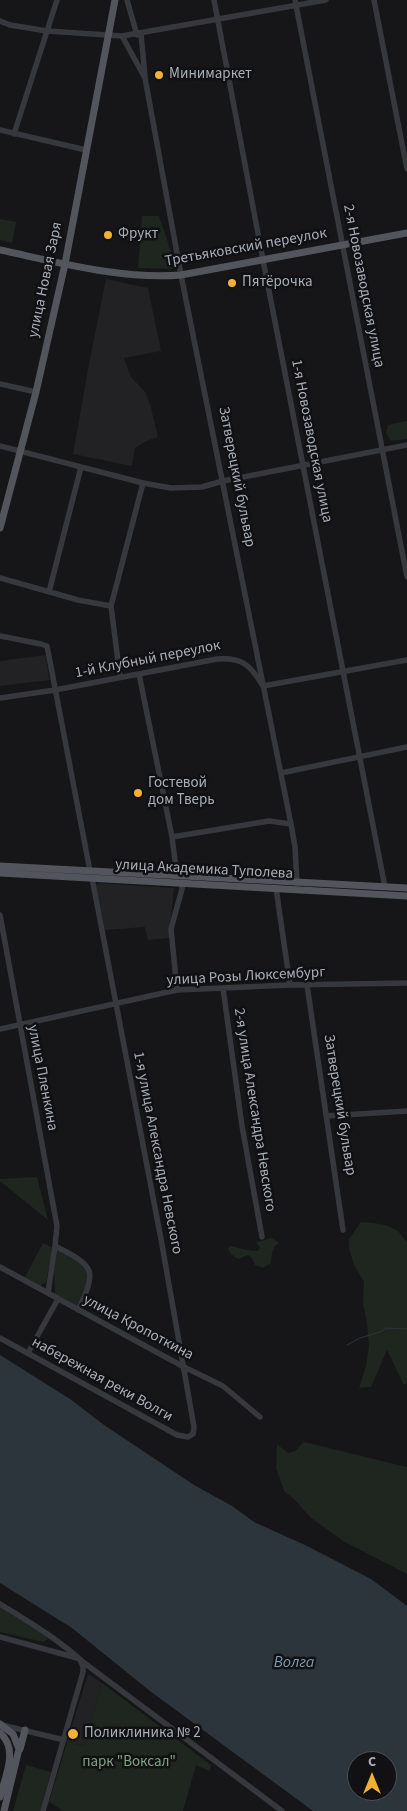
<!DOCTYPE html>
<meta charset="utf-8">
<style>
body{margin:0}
#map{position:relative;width:407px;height:1811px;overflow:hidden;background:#161618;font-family:"Source Sans 3",sans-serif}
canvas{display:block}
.north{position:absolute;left:347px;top:1751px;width:50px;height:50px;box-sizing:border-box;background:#111113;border:1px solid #4d4f55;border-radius:50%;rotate:0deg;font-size:14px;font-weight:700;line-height:20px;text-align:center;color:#a8adb8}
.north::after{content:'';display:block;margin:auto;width:18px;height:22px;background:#f2b134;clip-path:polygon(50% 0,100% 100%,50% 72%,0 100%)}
</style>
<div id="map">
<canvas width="407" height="1811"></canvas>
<div class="north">С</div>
</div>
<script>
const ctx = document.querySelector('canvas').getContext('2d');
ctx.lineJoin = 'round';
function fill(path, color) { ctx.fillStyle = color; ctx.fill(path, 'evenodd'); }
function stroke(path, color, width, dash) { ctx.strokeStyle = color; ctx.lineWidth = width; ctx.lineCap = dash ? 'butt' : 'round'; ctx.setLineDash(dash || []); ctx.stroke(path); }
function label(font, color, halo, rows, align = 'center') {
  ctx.font = font + ' "Source Sans 3",sans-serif'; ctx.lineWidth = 5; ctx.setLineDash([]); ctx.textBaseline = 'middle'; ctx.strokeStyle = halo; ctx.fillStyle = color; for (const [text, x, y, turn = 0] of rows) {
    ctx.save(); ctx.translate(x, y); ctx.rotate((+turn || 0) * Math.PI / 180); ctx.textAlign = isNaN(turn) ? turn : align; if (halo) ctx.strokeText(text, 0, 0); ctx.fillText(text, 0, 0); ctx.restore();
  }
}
fill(new Path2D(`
 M106 279 148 288 161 351 124 358 131 377 146 393 151 408 158 437 146 441 135 448 132 466 73 454 89 364Z
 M46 655 49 680 0 686V661Z
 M99 883 174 888 169 938 148 940 145 927 105 930 96 885Z
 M88 1674 102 1683 84 1746 67 1742Z`), '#222225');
fill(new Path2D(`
 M142 216H159L177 269 138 268Z
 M0 219 16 222 12 243 0 240Z
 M407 421V439L391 441 386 433 388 425Z
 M37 1177 48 1220 0 1181V1179Z
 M361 1222C372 1223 386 1223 396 1230 401 1233 402 1238 407 1241V1382L404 1385 387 1350 371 1387 359 1388 366 1366 369 1347 367 1323 363 1304 364 1282 354 1265 349 1248V1239Z
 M272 1238 279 1243C271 1248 272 1254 271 1263L263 1268 255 1265 251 1257 248 1255 238 1259 231 1254 228 1249 230 1246C240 1248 249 1251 258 1251L260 1247 257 1244V1242Z
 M43 1243 53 1248 46 1282 39 1287 25 1279V1277Z
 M57 1251H60C67 1255 80 1260 84 1266 94 1280 82 1296 76 1308L55 1294 54 1269Z
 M304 1442 407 1467V1574L343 1541 310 1517 294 1499 284 1491 276 1468 277 1444 288 1453 295 1451Z
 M0 1607 47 1636V1640L43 1642 0 1632Z
 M102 1683 211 1765 210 1771 196 1765 183 1811H63L49 1802 67 1742 84 1746Z
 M26 1765 51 1772 40 1811H13Z`), '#1e261f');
fill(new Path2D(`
 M0 1355 70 1399 104 1425 194 1485 232 1506 254 1522 305 1545 371 1579 407 1606V1811H313L150 1691 72 1628 0 1583ZM357 1761H387V1791H357Z`), '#2c353c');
stroke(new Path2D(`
 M347 1345 360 1338 380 1332 387 1328 407 1329`), '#2c353c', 1);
stroke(new Path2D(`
 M127 0 137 35
 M214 0 263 260 385 887
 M295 0 407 577
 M374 0 407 169
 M0 21 10 25 47 31 122 36 326 0
 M141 34 145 76
 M122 36 145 78 181 275 291 824 295 847 297 883
 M0 130 86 150
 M14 134 57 0
 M0 384 36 392
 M0 446 143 483 171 488 202 487 223 481 407 445
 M0 578 78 600 111 606
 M49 592 81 467
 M0 636 41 644 47 646 90 871
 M139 674 172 837 177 876
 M120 677 111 606 143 483
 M0 698 55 690 217 659C243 657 251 666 263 686L407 660
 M281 773 407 747
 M172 837 269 821 291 824
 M276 888 290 985
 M0 915 57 1226 55 1246
 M307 985 343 1230
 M223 988 242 1126 262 1237
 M177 990 171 929 182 889V883
 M0 1029 177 990 290 985 407 983
 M326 1116 407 1111
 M0 1267 184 1367 223 1386 260 1417
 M48 1293 55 1246C94 1266 98 1269 78 1310
 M0 1338 177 1435 188 1437 193 1434 194 1427 161 1239 92 878
 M28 1353 58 1299
 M0 1604C29 1622 58 1639 83 1662L282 1811
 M0 1637 77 1658
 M2 1725 64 1740
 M43 1811 83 1672V1666L80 1660`), '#37383d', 5.5);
stroke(new Path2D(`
 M0 250C57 262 123 280 181 275L407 233
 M0 528 36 392 65 264 115 0
 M0 866 407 888
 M0 873 407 896
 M0 1724 13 1734 19 1749 4 1811
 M0 1733C19 1749 5 1777 0 1797
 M20 1749 25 1730`), '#53555c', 7);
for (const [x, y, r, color] of [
 [159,75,5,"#f2b134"],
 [108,235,5,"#f2b134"],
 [232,283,5,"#f2b134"],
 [138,793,5,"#f2b134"],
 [73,1734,6,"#f2b134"]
]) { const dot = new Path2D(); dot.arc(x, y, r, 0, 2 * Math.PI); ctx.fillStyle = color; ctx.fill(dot); stroke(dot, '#111113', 2); }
label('15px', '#a8adb8', '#111113', [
 ["Минимаркет",169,75],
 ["Фрукт",118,235],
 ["Пятёрочка",242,283],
 ["Гостевой",148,784],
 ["дом Тверь",148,801],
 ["Поликлиника № 2",84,1734]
], 'left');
label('15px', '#a8adb8', '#111113', [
 ["Третьяковский переулок",246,248,-10],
 ["улица Новая Заря",46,280,-78],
 ["2-я Новозаводская улица",363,286,79],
 ["1-я Новозаводская улица",311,441,79],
 ["Затверецкий бульвар",236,477,79],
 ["1-й Клубный переулок",148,660,-11],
 ["улица Академика Туполева",204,870,3],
 ["улица Розы Люксембург",246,977,-3],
 ["улица Пленкина",42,1078,79],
 ["Затверецкий бульвар",339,1105,81],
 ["2-я улица Александра Невского",254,1110,81],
 ["1-я улица Александра Невского",157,1153,79],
 ["улица Кропоткина",138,1328,28],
 ["набережная реки Волги",102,1380,29]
]);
label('15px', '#7fa381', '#111113', [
 ["парк \"Воксал\"",129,1763]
]);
label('italic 16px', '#7f9bb3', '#111113', [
 ["Волга",294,1663]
]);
</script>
